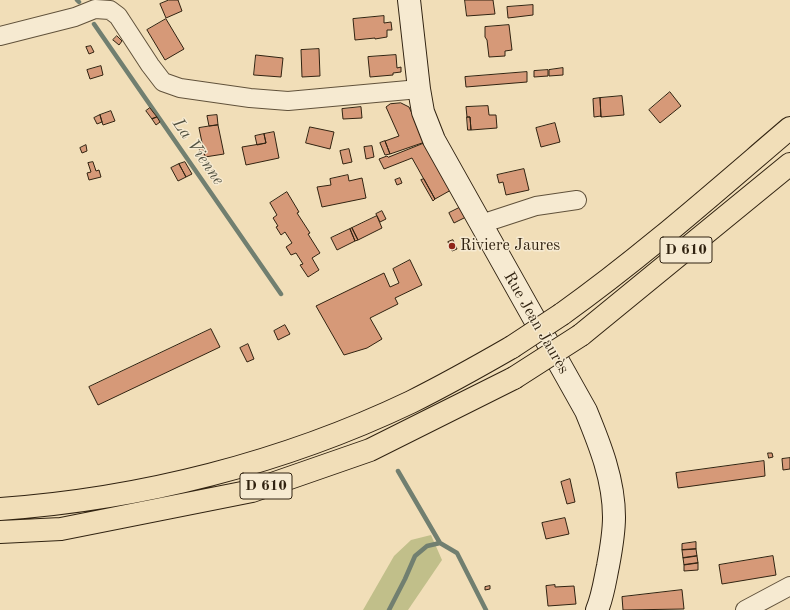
<!DOCTYPE html>
<meta charset="utf-8">
<style>
body{margin:0}
canvas{display:block;background:#f1deb8}
</style>
<canvas width="790" height="610"></canvas>
<script>
const ctx = document.querySelector('canvas').getContext('2d');
ctx.lineJoin = 'round';
function fill(path, color) { ctx.fillStyle = color; ctx.fill(path, 'evenodd'); }
function stroke(path, color, width, dash) { ctx.strokeStyle = color; ctx.lineWidth = width; ctx.lineCap = dash ? 'butt' : 'round'; ctx.setLineDash(dash || []); ctx.stroke(path); }
function label(font, color, halo, rows, align = 'center') {
  ctx.font = font + ' "Old Standard TT",serif'; ctx.lineWidth = 3; ctx.setLineDash([]); ctx.textBaseline = 'middle'; ctx.strokeStyle = halo; ctx.fillStyle = color; for (const [text, x, y, turn = 0] of rows) {
    ctx.save(); ctx.translate(x, y); ctx.rotate((+turn || 0) * Math.PI / 180); ctx.textAlign = isNaN(turn) ? turn : align; if (halo) ctx.strokeText(text, 0, 0); ctx.fillText(text, 0, 0); ctx.restore();
  }
}
fill(new Path2D(`
 M431 535 442 560 408 610H363L394 556 411 540Z`), '#c1bf8a');
stroke(new Path2D(`
 M77 0 79 2
 M94 24 281 294
 M398 471 440 543 457 553 486 610
 M389 610 405 579 415 556 427 546 440 543`), '#717f70', 4.5);
const building = new Path2D(`
 M169 0H178L182 11 166 18 160 4Z
 M465 0H493L495 14 467 16Z
 M533 5V15L508 18 507 7Z
 M384 16V23L391 22 392 30H387V37L375 39V38L355 40 353 19Z
 M166 19 184 49 165 60 147 30Z
 M509 25 512 50 505 51V56L489 57 487 40 485 37V27Z
 M117 36 122 41 119 45 113 40Z
 M91 46 94 52 89 54 86 47Z
 M319 49 320 76 302 77 301 50Z
 M256 55 283 58 281 77 254 75Z
 M396 55 397 68 401 67V72L393 73V75L370 77 368 57Z
 M101 66 103 75 90 79 87 70Z
 M563 68V75L549 76V70Z
 M548 70V76L534 77V71Z
 M527 72V82L466 87 465 77Z
 M670 92 681 106 660 123 649 110Z
 M622 96 624 115 601 117 600 98Z
 M600 98 601 117V116L594 117 593 99Z
 M401 103 409 107 425 142 390 154 385 141 399 136 386 107 390 104Z
 M488 106 489 115H496L497 128 471 130 470 117H467L466 107Z
 M361 107 362 118 343 119 342 109Z
 M150 108 153 112 157 117 152 119 146 111Z
 M111 111 115 121 103 125 100 115Z
 M100 115 102 122 97 124 94 118Z
 M217 115 218 125 209 126 207 116Z
 M157 117 160 122 156 125 152 119Z
 M467 117H470L471 130H468Z
 M555 123 560 142 541 147 536 128Z
 M218 125 224 154 205 157 199 128Z
 M310 127 334 132 330 149 306 143Z
 M274 132 279 158 246 165 242 147 266 143 264 134Z
 M264 134 266 143 257 145 255 136Z
 M385 141 390 154 385 155 380 143Z
 M425 143 451 190 435 199 412 158 384 169 379 159 387 156 388 157Z
 M86 145 87 151 82 153 80 148Z
 M372 146 374 157 366 159 364 147Z
 M203 147 205 157 201 158 199 148Z
 M349 149 352 162 343 164 340 151Z
 M93 162 96 171 99 170 101 177 89 180 87 173 91 172 88 163Z
 M185 162 192 174 186 177 179 164Z
 M179 164 186 177 178 181 171 168Z
 M524 169 529 190 506 195 503 182 499 183 497 175Z
 M348 175 349 181 362 178 366 198 322 207 317 187 331 185 330 179Z
 M400 178 402 183 397 185 395 180Z
 M424 179 435 199 433 201 421 180Z
 M287 192 299 212 297 213 310 233 308 234 320 253 312 258 319 270 308 277 300 265 303 264 296 253 291 255 286 247 292 243 285 232 281 235 276 227 278 226 273 218 277 215 270 203Z
 M461 207 466 217 454 223 449 213Z
 M382 211 386 219 380 222 376 214Z
 M377 216 382 228 358 240 352 228Z
 M352 228 358 240 355 241 350 229Z
 M350 229 355 241 337 250 331 238Z
 M453 240 457 249 452 251 448 242Z
 M410 260 422 285 395 298 398 304 370 318 382 339 367 348 344 355 316 306 384 273 390 287 399 283 393 269Z
 M285 325 290 334 278 340 274 331Z
 M211 329 220 347 98 405 89 387Z
 M248 344 254 359 247 362 240 348Z
 M768 453H772L773 457 769 458Z
 M790 458V469L783 470 782 459Z
 M764 461 765 476 678 488 676 473Z
 M570 479 575 502 567 504 561 482Z
 M565 518 569 534 546 539 542 523Z
 M696 542V549L682 550V544Z
 M696 549 697 556 683 558 682 550Z
 M697 556 698 563 684 565 683 558Z
 M773 556 776 575 722 584 719 565Z
 M698 563V570L684 571V565Z
 M555 585V587L574 586 576 604 548 606 546 586Z
 M490 586V589L485 590V587Z
 M682 590 684 609 623 610 622 597Z`);
fill(building, '#d69978');
stroke(building, '#312311', 1);
const street = new Path2D(`
 M0 36 75 17 95 9 110 10 118 16 150 65 163 82 180 88 250 98 288 101 419 89
 M481 224 536 206 577 200
 M745 610 790 586`);
const secondary = new Path2D(`
 M409 0 419 89 423 112 434 140 586 411C600 445 614 480 614 517 614 533 611 550 608 566 605 580 603 596 597 610`);
const highway = new Path2D(`
 M562 314C642 257 715 192 790 128
 M581 335 790 164
 M0 509C141 499 283 463 411 402 445 385 479 366 512 347
 M0 532 61 529 252 491 370 450 514 378`);
stroke(street, '#61523b', 20);
stroke(secondary, '#312311', 24);
stroke(highway, '#312311', 24);
stroke(street, '#f6ead1', 18);
stroke(secondary, '#f6ead1', 22);
stroke(highway, '#f1deb8', 22);
const highwayBridge = new Path2D(`
 M512 347 562 314
 M514 378 581 335`);
stroke(highwayBridge, '#312311', 24, []);
stroke(highwayBridge, '#f1deb8', 22);
for (const [x, y, r, color] of [
 [452,246,4,"#8f2418"]
]) { const dot = new Path2D(); dot.arc(x, y, r, 0, 2 * Math.PI); ctx.fillStyle = color; ctx.fill(dot); stroke(dot, '#f6ead1', 1.5); }
for (const [x, y, w] of [
 [686,250,52],
 [266,486,52]
]) { const box = new Path2D(); box.roundRect(x - w / 2, y - 13, w, 26, 3); ctx.fillStyle = '#f6ead1'; ctx.fill(box); stroke(box, '#312311', 1); }
label('bold 15px', '#312311', null, [
 ["D 610",686,250],
 ["D 610",266,486]
]);
label('16px', '#312311', '#f6ead1', [
 ["Riviere Jaures",460,246]
], 'left');
label('16px', '#312311', '#f6ead1', [
 ["Rue Jean Jaurès",536,323,60]
]);
label('italic 17px', '#515141', '#f6ead1', [
 ["La Vienne",198,152,55]
]);
</script>
